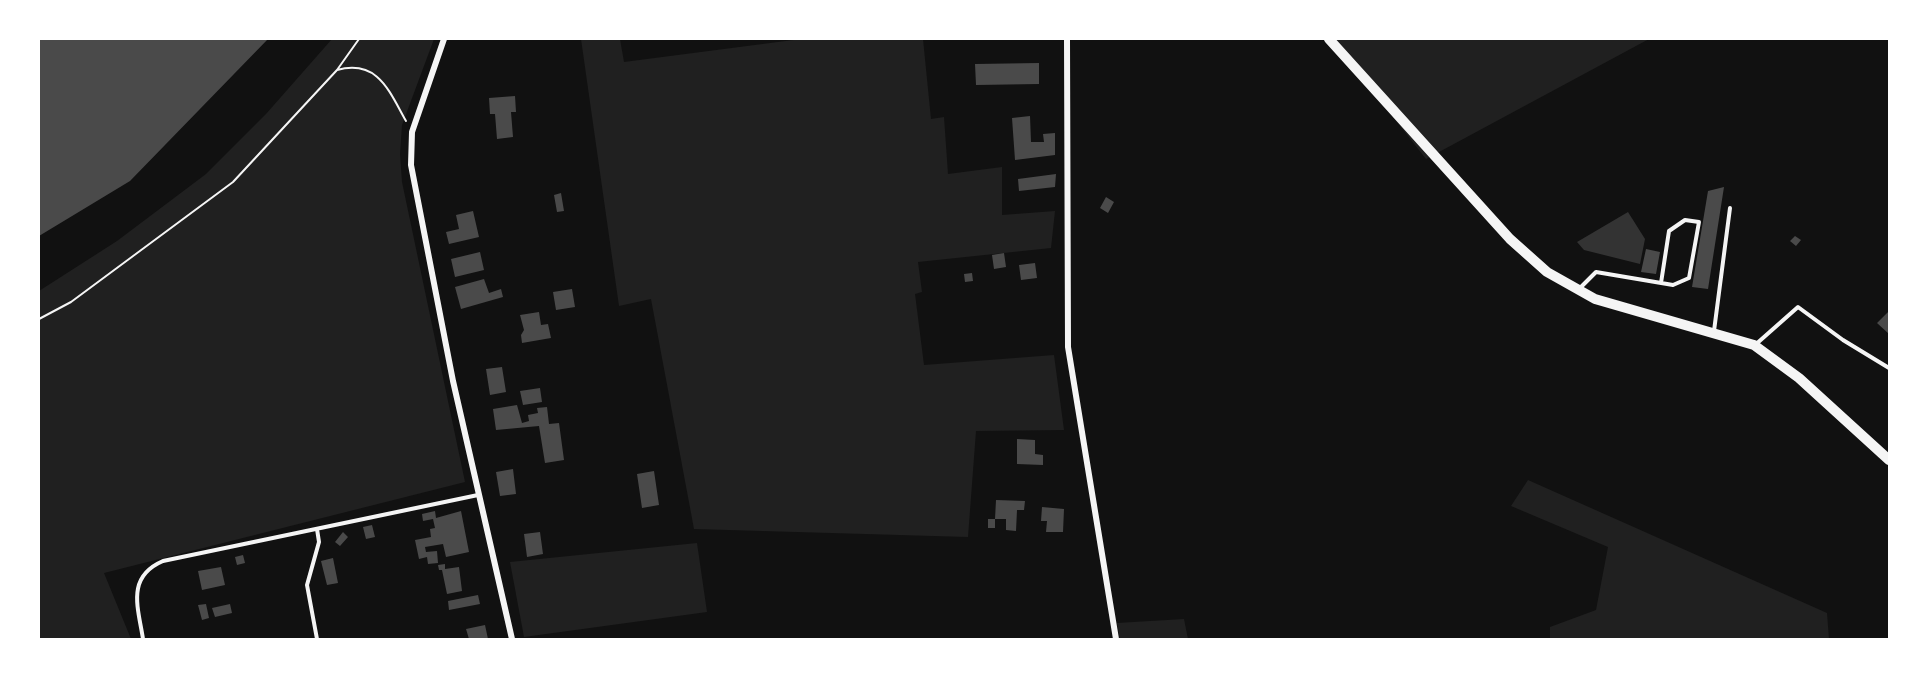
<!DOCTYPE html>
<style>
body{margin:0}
#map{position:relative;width:1928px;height:678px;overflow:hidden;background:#111;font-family:Manrope,sans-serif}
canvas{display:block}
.frame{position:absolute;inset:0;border:40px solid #fff;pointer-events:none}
</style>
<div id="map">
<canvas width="1928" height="678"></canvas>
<div class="frame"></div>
</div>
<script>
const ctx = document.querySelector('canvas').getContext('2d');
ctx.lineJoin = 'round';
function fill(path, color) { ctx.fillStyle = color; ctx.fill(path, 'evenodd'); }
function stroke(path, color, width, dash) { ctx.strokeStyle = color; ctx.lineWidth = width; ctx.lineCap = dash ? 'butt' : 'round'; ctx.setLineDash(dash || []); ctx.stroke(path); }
fill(new Path2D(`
 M332 39H434L402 125 400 154 402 182 465 482 104 573 131 639H39V291L117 241 206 174 266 114Z
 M581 39H620L624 62 801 39H923L931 119 944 117 948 174 1002 167V215L1055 211 1051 248 918 262 922 292 915 294 924 365 1054 355 1064 430 976 431 968 537 694 529 651 299 619 306Z
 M1332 39H1649L1426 159Z
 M1528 480 1827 613 1829 639H1550V627L1596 610 1608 547 1511 506Z
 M697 543 707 612 524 637 510 562Z
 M1184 619 1188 639H1120L1117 623Z`), '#202020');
fill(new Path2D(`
 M1628 212 1645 239 1640 264 1584 250 1577 242Z`), '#333');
fill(new Path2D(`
 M39 39H268L130 181 39 236Z
 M1039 63V84L976 85 975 64Z
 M515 96 516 112H511L513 137 497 139 495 114H490L489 98Z
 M1030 116 1031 142H1044L1043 134 1055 133V155L1015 160 1012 118Z
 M1056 174 1055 187 1019 191 1018 179Z
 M1724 187 1708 289 1692 287 1708 191Z
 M561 193 564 211 557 212 554 195Z
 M1106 197 1114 202 1108 213 1100 208Z
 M473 211 479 237 449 244 446 232 459 229 456 215Z
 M1795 236 1801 240 1796 246 1790 241Z
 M1646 249 1660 252 1656 274 1641 272Z
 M480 252 484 270 455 277 451 259Z
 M1004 253 1006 267 994 269 992 255Z
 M1035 263 1037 278 1021 280 1019 265Z
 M972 273 973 281 965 282 964 274Z
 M484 279 489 293 501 289 503 297 461 309 455 287Z
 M572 289 575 307 556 310 553 292Z
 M1889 311V334L1877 323Z
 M539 312 541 325 548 324 551 338 522 343 521 335 524 330 520 315Z
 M502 367 506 392 490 395 486 369Z
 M540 388 542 402 523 405 520 391Z
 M517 405 522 423 529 421 528 415 538 413 537 408 547 407 549 424 559 423 564 460 545 463 539 426 496 430 493 409Z
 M1017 439 1035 440V454L1043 455V465L1017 464Z
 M513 469 516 494 500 496 496 472Z
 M654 471 659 505 642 508 637 474Z
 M996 500 1025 501 1024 510H1017L1016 531 1006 530V519H995Z
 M1042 507 1064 509 1063 532H1046L1047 521H1041Z
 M435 511 436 518 461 511 469 552 446 557 443 544 425 547 426 552 437 551 438 563 428 564 427 557 419 559 415 540 431 537 430 529 435 528 433 519 423 521 422 514Z
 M988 519H995V528H988Z
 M372 525 375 537 366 539 363 527Z
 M343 532 348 537 340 546 335 542Z
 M540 532 543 554 527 557 524 534Z
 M243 555 245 563 237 565 235 557Z
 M333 558 338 583 327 585 321 561Z
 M445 564V569L459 567 462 591 447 594 442 570H439L438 565Z
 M221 567 225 585 202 590 198 571Z
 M478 595 480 604 449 610 448 601Z
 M206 604 209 618 202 620 198 605Z
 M230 604 232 613 215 617 212 608Z
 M485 625 488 639H469L466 629Z`), '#4a4a4a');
stroke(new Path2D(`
 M337 70C378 59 389 91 406 121
 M39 319 71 302 233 182 337 70 359 39`), '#f5f5f5', 2);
stroke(new Path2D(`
 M1580 288 1596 272 1673 285 1689 278 1699 222 1685 220 1669 231 1661 283
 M1714 331 1730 208
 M1755 345 1798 307 1843 340 1889 368
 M143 639C138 607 126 577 163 561L478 495
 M317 639 307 585 319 542 317 529`), '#f5f5f5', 4);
stroke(new Path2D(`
 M444 39 412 132 411 165 453 381 512 639
 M1067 39 1068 347 1116 639`), '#f5f5f5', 6);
stroke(new Path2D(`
 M1329 39 1510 239 1547 272 1595 299 1754 345 1799 378 1889 460`), '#f5f5f5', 10);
</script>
